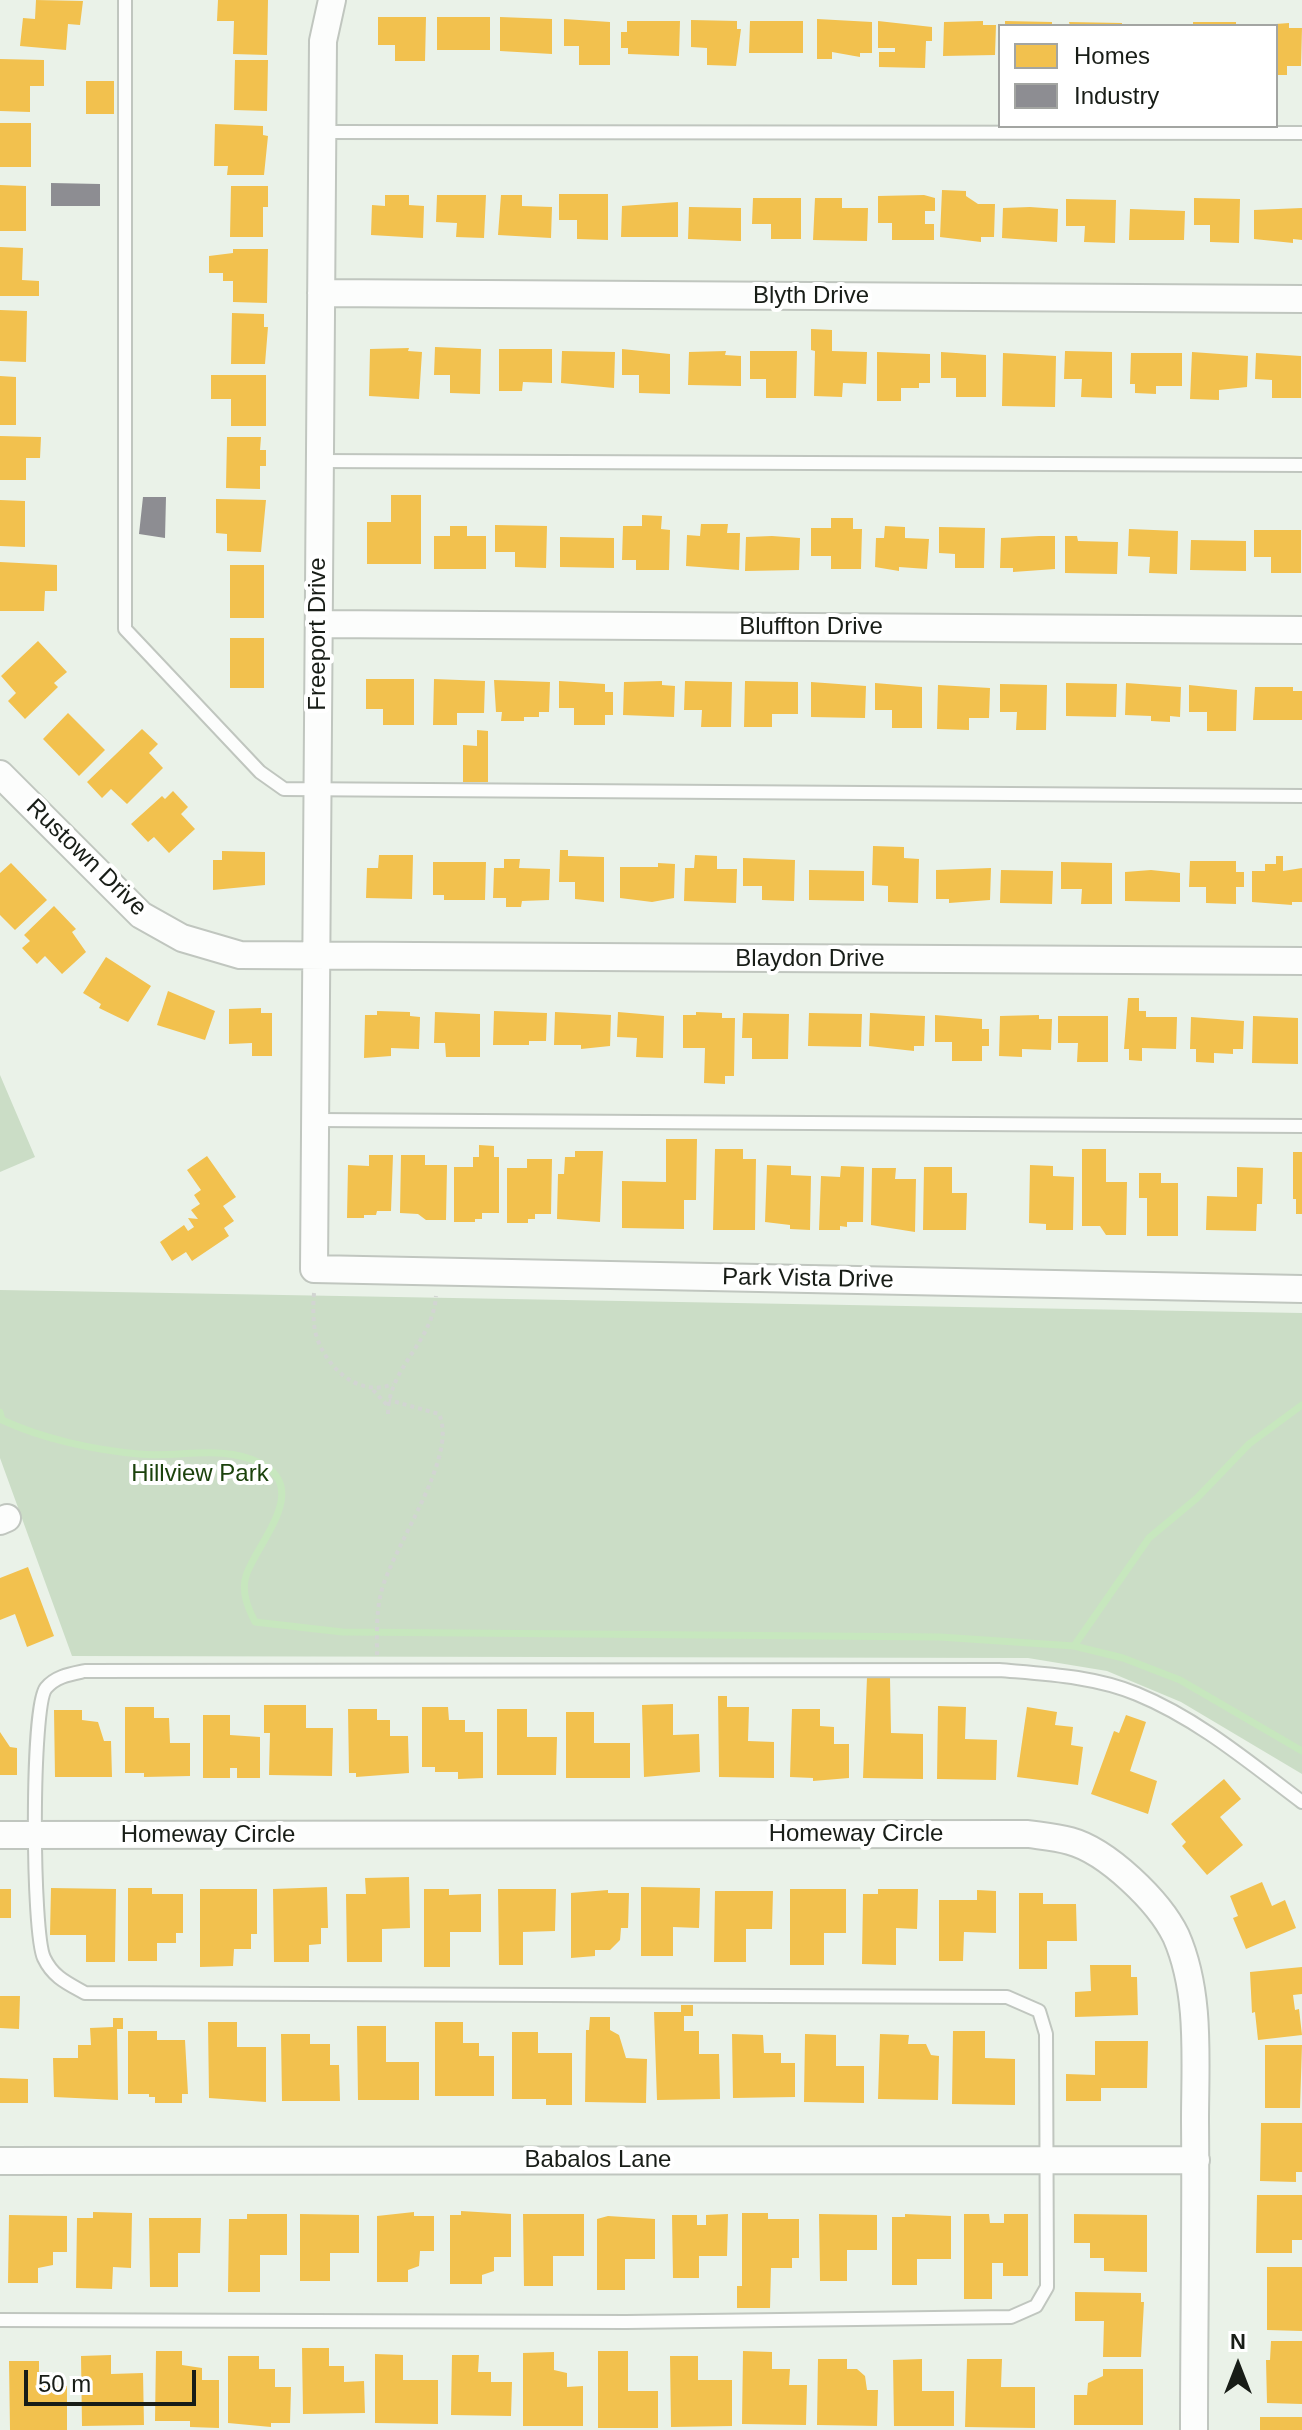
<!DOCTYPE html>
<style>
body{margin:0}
#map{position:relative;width:1302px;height:2430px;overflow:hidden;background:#eaf2e8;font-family:Arial,sans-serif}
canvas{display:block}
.legend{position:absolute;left:998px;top:24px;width:280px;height:104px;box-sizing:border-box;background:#fff;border:2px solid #a3a5a2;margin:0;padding:10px 14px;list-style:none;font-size:24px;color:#181d17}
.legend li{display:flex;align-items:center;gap:16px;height:40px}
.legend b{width:40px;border:2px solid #a3a5a2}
.north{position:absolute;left:1198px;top:2326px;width:80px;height:80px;-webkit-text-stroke:6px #fff;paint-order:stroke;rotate:0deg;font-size:22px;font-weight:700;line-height:32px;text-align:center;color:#181d17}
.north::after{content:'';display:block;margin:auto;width:28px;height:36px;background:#181d17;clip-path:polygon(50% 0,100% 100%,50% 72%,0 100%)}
.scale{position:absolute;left:24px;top:2370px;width:172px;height:36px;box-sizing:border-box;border:4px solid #181d17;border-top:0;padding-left:10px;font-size:24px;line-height:28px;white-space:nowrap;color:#181d17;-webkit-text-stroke:6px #fff;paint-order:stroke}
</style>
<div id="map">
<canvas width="1302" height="2430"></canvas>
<ul class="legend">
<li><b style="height:22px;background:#f2c14e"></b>Homes</li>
<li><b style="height:22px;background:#8d8d92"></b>Industry</li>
</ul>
<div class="north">N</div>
<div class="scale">50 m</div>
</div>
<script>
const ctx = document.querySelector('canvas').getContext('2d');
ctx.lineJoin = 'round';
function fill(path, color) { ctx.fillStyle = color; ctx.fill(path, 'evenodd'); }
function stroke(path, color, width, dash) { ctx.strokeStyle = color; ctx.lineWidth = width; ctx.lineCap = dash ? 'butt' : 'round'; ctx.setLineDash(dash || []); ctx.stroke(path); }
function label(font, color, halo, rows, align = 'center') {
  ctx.font = font + ' Arial,sans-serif'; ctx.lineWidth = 8; ctx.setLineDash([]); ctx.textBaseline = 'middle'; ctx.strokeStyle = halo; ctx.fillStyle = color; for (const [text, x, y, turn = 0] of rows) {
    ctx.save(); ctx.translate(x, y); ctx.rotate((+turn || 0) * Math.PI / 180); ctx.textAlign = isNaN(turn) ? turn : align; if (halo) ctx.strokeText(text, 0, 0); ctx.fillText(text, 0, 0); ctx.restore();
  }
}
fill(new Path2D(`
 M0 1075 35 1157 0 1172Z
 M0 1290 1302 1313V1774L1181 1702 1107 1671 1028 1658 72 1656 0 1458Z`), '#cbddc6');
fill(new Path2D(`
 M36 0 83 1 80 25 68 24 66 50 20 46 23 18 35 19Z
 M218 0H268L267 55 233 54 234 21H217Z
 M378 17H426L425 61H395V45H378Z
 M437 17H490V50H437Z
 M500 17 552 19V54L500 51Z
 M564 19 610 22V65H579V46H564Z
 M817 19 872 22V53H860V57L832 52V59H817Z
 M691 20 737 21V29H741L736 66 707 65V48L691 47Z
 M627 21H680L679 56 628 54V48H621V32H627Z
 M750 21H803V53H749Z
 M878 21 932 27V41H926L925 68 879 67V52H895V48H878Z
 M983 21V25H996L995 55 943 56 944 22Z
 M1005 21 1052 22V26H1005Z
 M1069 22 1122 23V26H1070Z
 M1193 22H1236V26H1193Z
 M1289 23V28H1302L1301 66H1287V75H1276V24Z
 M0 59 44 60V86H30V112L0 111Z
 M235 60H268L267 111 234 110Z
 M86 81H114V114H86Z
 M0 123H31V167H0Z
 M215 124 263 126V135L268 136 264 175H227L228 166H214Z
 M0 185 26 186V231H0Z
 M231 186H268V207H263V237H230Z
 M942 190 966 191V196L978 204H995L994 237H981V242L940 237Z
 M559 194H608V240L577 239V220H559Z
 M385 195H409V205L424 206 423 238 371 235 372 205 385 206Z
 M437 195H486L484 238 456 237 457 223 436 222Z
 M501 195H522V206L552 207 551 238 498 235Z
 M924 195 935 198V211H925V224H934V240H892V223H878V196Z
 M753 198H801V239H771V224H752Z
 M815 198H842V208H868L867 241 813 240Z
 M1194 198 1240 199 1239 243 1210 242V225H1194Z
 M1066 199 1116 200 1115 243 1084 242 1085 226H1066Z
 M678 202V237H621L622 206Z
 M689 207 741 208V241L688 239Z
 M1030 207 1058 209 1057 242 1002 238 1003 208Z
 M1302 208V240L1293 239V243L1254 239V210Z
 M1130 209 1185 211 1184 240H1129Z
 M0 247 23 248 22 280 39 281V296H0Z
 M233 249H268L267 303 233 302V281H223V273H209V256L233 253Z
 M0 310 27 311 26 362 0 361Z
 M232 313 264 314V327H268L265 364H231Z
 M811 329 832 330V351L867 352 866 384 843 383 842 397 814 396 815 351 811 350Z
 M435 347 481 349 480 394 450 393V375H434Z
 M409 348 408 351 422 352 419 399 369 396 370 349Z
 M499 349H552V383L523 382 522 391H499Z
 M622 349 670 354V394L639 393V375H622Z
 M562 351 615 352 614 388 561 383Z
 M726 351 725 355 741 356V386L688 385 689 352Z
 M750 351H797L796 398H766V379H750Z
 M1065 351 1112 352V398L1081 397 1082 379H1064Z
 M877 352 930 354V383H919V388H901V401H877Z
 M941 352 986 355V397H956V378H941Z
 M1192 352 1248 356 1247 387 1219 390V400L1190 399Z
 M1003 353 1056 356 1055 407 1002 406Z
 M1131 353H1182V386H1156V394L1135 393V384H1130Z
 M1256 353 1301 356V398H1272V380L1255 379Z
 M211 375H266V426H231V399H211Z
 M0 376 16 377V425H0Z
 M0 436 41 437 40 458H26V480H0Z
 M227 437H261L260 450H266V466H260V489L226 488Z
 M391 495H421V564H367V522H391Z
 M216 499 266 500 261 552 227 551V534L216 533Z
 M0 500 25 501V547L0 546Z
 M642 515 662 516 661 529 670 530 669 570H636V560H622L623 526H642Z
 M831 518H853V529H862L861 569H831V556H811V528H831Z
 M701 524H728L727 533H740L739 570 686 566 687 535 700 536Z
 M495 525 547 526 546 568 515 567V552H495Z
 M450 526H467V536H486V569H434V536H450Z
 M885 526 905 527V538L929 539 927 569 899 567V571L875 567 876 538H884Z
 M939 527 985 528 984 568H955V554L939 553Z
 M1129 529 1178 531 1177 574 1149 573 1150 557 1128 556Z
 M1254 530H1301V573H1271V557H1254Z
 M772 536 800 538 799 570 745 571 746 537Z
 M1039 536H1055V569L1013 572V568H1000L1001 538Z
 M1065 536H1077L1078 541 1118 542 1117 574 1065 573Z
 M560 537 614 538V568L560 567Z
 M1191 540 1246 541V571L1190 570Z
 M0 562 57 565V591H45L44 611H0Z
 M230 565H264V618H230Z
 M230 638H264V688H230Z
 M38 641 67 672 54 683 58 687 25 719 8 701 16 693 1 676Z
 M366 679H414V725H383V709H366Z
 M434 679 485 681 484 713H457V725H433Z
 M494 680 550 682 549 712H539V717H524V721H501L502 712H496Z
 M559 681 605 684V692H613V715H605V725H574V708H559Z
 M662 681V685L675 686 674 717 623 715 624 682Z
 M685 681 732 682 731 727H701L702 710H684Z
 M745 681 798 682V714H772V727H744Z
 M811 682 866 686 865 718 811 717Z
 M875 683 922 687V728H892V710H875Z
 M1066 683 1117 684 1116 717 1066 716Z
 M1126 683 1181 687 1180 717 1170 716V722L1151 721V716L1125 715Z
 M1000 684 1047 685 1046 730H1016L1017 712H1000Z
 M938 685 990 688 989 718H969V730L937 729Z
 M1189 685 1237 690 1236 731H1207V712H1189Z
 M1255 687H1293V691H1302V720H1253Z
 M68 713 105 750 79 776 43 739Z
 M142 729 158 744 149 753 163 768 127 804 111 789 102 798 87 782Z
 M477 730 488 731V782H463V745L477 746Z
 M173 791 188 807 181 814 195 829 169 853 154 837 148 842 131 824 162 796 165 799Z
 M873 846 904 847V858L919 859 918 903 888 902V886L872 885Z
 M560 850H568V856L604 857V902L575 899V882H559Z
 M222 851 265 852V885L213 890V860H222Z
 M379 855H413L412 899 366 898 367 868H378Z
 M695 855 717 856V869H737L736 903 684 901 685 868H694Z
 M1276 856H1283V871L1302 868V902H1292V905L1252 902V871H1265V864H1276Z
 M743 858 795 860 794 901 762 900V886H743Z
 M504 859H520L519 868 550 869 549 900 522 901 521 907H506V898H493L494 868H504Z
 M1190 861H1236V872H1244V887H1236V904L1206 903V887H1189Z
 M433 862H486L485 900H444V895H433Z
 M1061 862 1112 863V904H1081L1082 889H1061Z
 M11 863 47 900 15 930 0 915V873Z
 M658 863 675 864 674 898 652 902 620 898V867H658Z
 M991 868 990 900 949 903V899H936V870Z
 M809 870 864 871V901L809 900Z
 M1001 870 1053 871 1052 904 1000 903Z
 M1151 870 1180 873V902L1125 901V872Z
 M54 906 76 929 72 932 86 952 62 974 45 956 37 964 22 948 30 941 24 935Z
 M106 957 151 986 128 1022 99 1008 101 1004 83 993Z
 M168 991 215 1011 205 1040 157 1025Z
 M1128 998H1139V1011H1146V1017H1177L1176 1049 1142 1048V1061L1129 1060V1049H1124Z
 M261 1008V1013H272V1056H252V1043L229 1044V1009Z
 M377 1011 410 1012V1016L420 1017 419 1049 391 1048V1056L364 1058 365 1015H377Z
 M494 1011 547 1013 546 1041H529V1045H493Z
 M435 1012 480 1014V1057H446L445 1043H434Z
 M555 1012 611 1015 610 1046 581 1049V1045H554Z
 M618 1012 664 1016 663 1058 636 1057 637 1038 617 1037Z
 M696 1012 722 1013V1018H735L734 1076H725V1084L704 1083 705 1048H683V1015H696Z
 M743 1013 789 1014 788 1059H752V1038H742Z
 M809 1013 862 1014 861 1047 808 1046Z
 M870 1013 925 1016 924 1046H914V1051L869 1046Z
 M935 1015 982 1019V1029H989V1046H982V1061H952V1042H935Z
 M1039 1015V1019H1052L1051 1050 1022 1049V1057L999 1056 1000 1016Z
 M1058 1016H1108V1062H1077L1078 1043H1058Z
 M1253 1016 1298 1018V1064L1252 1063Z
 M1191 1017 1244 1021 1243 1049H1233V1054L1214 1053V1063L1196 1062V1049H1190Z
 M666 1139H697L696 1200H684V1229L622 1228V1181L666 1182Z
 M479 1145 494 1146V1157H499V1213H482V1219H475V1222H454V1167H473V1157H479Z
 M715 1149H743V1159H756L755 1230H713Z
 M1082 1149H1106V1182H1127L1126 1235H1106L1100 1226H1082Z
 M575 1151H603L600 1222 557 1219 558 1174H564L565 1157H575Z
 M1293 1152H1302V1214H1296V1199H1293Z
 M369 1155H393L391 1211H377L376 1215H364V1218H347L348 1165 369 1166Z
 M401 1155H425V1165H447L446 1220H426L418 1214 400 1213Z
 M207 1156 236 1197 223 1206 234 1221 224 1228 229 1236 192 1261 186 1252 172 1261 160 1242 184 1225 188 1231 194 1227 188 1218 198 1219 191 1210 200 1204 194 1195 201 1190 187 1170Z
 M527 1159H552L551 1214H535V1219H528V1223H507V1168H527Z
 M767 1165 791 1166V1175L811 1176 810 1230 790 1229V1225L765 1222Z
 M1030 1165 1053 1166V1176L1074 1177 1073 1230H1046V1224L1029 1223Z
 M841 1166 864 1167 863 1222H847V1227L840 1226V1230H819L821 1176 840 1177Z
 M924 1167H952V1193H967L966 1230H923Z
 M1237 1167 1263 1168 1262 1204H1257L1256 1231 1206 1230 1207 1196 1237 1197Z
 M872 1168H896L895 1179H916L915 1232 871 1225Z
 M1139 1173H1161V1183H1178V1236H1147V1198H1139Z
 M28 1567 54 1636 27 1647 15 1614 0 1620V1578Z
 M867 1677 890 1678 891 1733 923 1734V1779L863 1778Z
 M718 1696H727V1707H749L748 1741 774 1742V1778L719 1777Z
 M673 1704V1735L699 1734 700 1772 644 1777 642 1705Z
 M264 1705H306V1728H333L332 1776 269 1775 270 1733H264Z
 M938 1706 966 1707 965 1739 997 1740 996 1780 937 1779Z
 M125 1707H154V1718H169L170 1743H190V1776L144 1777V1773H125Z
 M422 1707H448L449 1720H465V1732H483V1778L458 1779V1772H435V1767H422Z
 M1027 1707 1057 1712 1055 1725 1073 1727 1071 1745 1083 1747 1078 1785 1017 1777Z
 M348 1709H377V1720H390V1736H408L409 1773 356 1777V1773H349Z
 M497 1709H527V1737H557L556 1775H497Z
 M792 1709H820V1726L834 1727V1744H849V1778L813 1781V1778L790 1777Z
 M54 1710H82V1720L98 1722 104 1741H111L112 1777H55Z
 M566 1712H594V1743H630V1778H566Z
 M203 1715H230V1735L260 1737V1778H237V1768H230V1778H203Z
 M1126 1715 1146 1722 1130 1771 1157 1781 1148 1814 1091 1794 1114 1731 1119 1733Z
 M0 1732 10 1747 17 1748V1775H0Z
 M1224 1779 1241 1799 1220 1817 1243 1845 1207 1875 1182 1846 1186 1842 1171 1824Z
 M409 1877 410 1928 382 1929V1962H347L346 1894H366L365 1878Z
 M1262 1882 1272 1906 1285 1900 1296 1928 1246 1949 1233 1918 1238 1916 1230 1896Z
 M327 1887 328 1928H321V1944L309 1945V1962H274L273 1889Z
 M641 1887 700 1888 699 1928 673 1927V1956H641Z
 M51 1888 116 1889 115 1962H86V1935H50Z
 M128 1888H152V1894H183V1933H176V1943H157V1961H128Z
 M0 1889H11V1918H0Z
 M200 1889H257V1934H251V1949H234L233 1966 200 1967Z
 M424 1889H449V1895L481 1894V1932H450V1967H424Z
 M498 1889H556L555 1931 523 1932V1965H499Z
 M790 1889H846V1933H824V1965H790Z
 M878 1889H918L917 1929 896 1928V1965L862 1964 863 1894H878Z
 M608 1890V1893H629L628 1928H621L620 1940 610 1950H595V1956L571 1958V1893Z
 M977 1890 996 1891V1933L964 1932 963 1961H939V1900H977Z
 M715 1891H773L772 1929H746V1962H714Z
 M1019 1893H1043V1904H1076L1077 1941H1047V1969H1019Z
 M1090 1965H1131V1977H1137L1138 2015 1075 2017V1992L1091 1991Z
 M1302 1967V1994L1293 1995 1295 2010 1299 2009 1302 2035 1258 2040 1255 2012 1252 2013 1250 1972Z
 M0 1996H20L19 2029 0 2028Z
 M681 2005H693V2016H684V2031H699V2054H719L720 2099 657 2100 654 2012H681Z
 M590 2017H610V2030L619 2035 626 2058 647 2059 646 2103 585 2102 586 2030H589Z
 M113 2018H123V2029H117L118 2100 54 2097 53 2058H78V2045H91L90 2028 113 2027Z
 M208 2022H237V2047H266V2102L209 2098Z
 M435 2022H463V2043H479V2056H494V2096H435Z
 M357 2026H386V2062H419V2100H358Z
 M128 2031H157V2040H185L188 2094H182V2103H155V2097H149V2094H128Z
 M953 2031H985V2058L1015 2059V2105L952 2104Z
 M512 2032H538V2053H572V2105H546V2099H512Z
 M281 2034H310V2044H330V2065H339L340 2101H282Z
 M732 2034 763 2035 764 2053H781V2063H795V2097L733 2098Z
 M805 2034 836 2035V2066H864V2103L804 2102Z
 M880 2034 909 2035 908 2044H926L931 2055 939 2056 938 2100 878 2099Z
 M1095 2041H1148L1147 2088H1101V2101H1066V2074L1095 2075Z
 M1265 2045H1302L1300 2108H1265Z
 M0 2078 28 2079V2103H0Z
 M1261 2123H1302V2172H1296V2182L1260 2181Z
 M1257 2195H1302V2240H1292V2253H1256Z
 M461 2211 511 2214V2257H494V2271L482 2275V2284H450V2215H461Z
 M93 2212 132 2213 131 2268 113 2267 112 2289 76 2288 77 2218H93Z
 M414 2212V2216H434V2251H420L419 2266 408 2270V2282H377V2216Z
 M742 2213H768V2219H799V2258H792V2268H771L770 2308H737V2286H742Z
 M247 2214H287V2255H260V2292H228L229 2219H247Z
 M300 2214 359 2215V2253H330V2281H300Z
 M523 2214H584V2256H553V2286H524Z
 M728 2214 727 2256H699V2278H673L672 2215H697V2225H706V2215Z
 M819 2214 877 2215V2250H847V2281H820Z
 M905 2214 951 2216V2259H917V2285H892V2217H905Z
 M964 2214H989L990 2223H1004V2214H1028V2276H1003V2263H992V2299H964Z
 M1074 2214 1147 2215V2272L1104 2271V2258H1090V2243H1074Z
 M9 2215 67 2216V2252H53V2265L38 2268V2283H8Z
 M608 2216 655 2219V2259H625V2290H597V2219Z
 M149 2218H201L200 2253H178V2287H150Z
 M1267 2267H1302V2331L1267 2330Z
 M1075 2292 1141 2293V2302H1144L1141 2357H1103L1104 2321H1075Z
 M1271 2341H1302V2404L1267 2403 1266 2360H1270Z
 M302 2348H329V2366H344V2382L364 2381 365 2413 303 2414Z
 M156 2351H182V2365L202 2368V2380H219V2428L190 2427V2421H155Z
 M598 2351H628V2391H658V2428H598Z
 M743 2351 772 2352V2369H790L789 2385H807L806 2425 742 2424Z
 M554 2352V2370L567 2373V2387L583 2386V2426H523V2353Z
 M375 2354 403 2355V2380H438V2424L375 2423Z
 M111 2355V2374L143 2373 144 2425 82 2426 81 2356Z
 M452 2355H479L478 2372H491V2382H512L511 2416 451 2415Z
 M228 2356H259V2369H275V2387H291L290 2423H271V2427L228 2423Z
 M670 2356H698V2380H732V2426L671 2427Z
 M818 2359H847V2369H857L865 2376 867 2390H878L877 2426 817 2425Z
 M922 2359V2391H954V2426H894L893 2360Z
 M967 2359H1002L1001 2387H1035V2428L965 2427Z
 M9 2361H39V2386H67V2430H10Z
 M1103 2369H1143V2425H1074V2395H1087L1088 2383 1103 2376Z
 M1260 2417H1302V2430H1260Z`), '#f2c14e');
fill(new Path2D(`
 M51 183 100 184V206H51Z
 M143 497H166L165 538 139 534Z`), '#8d8d92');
stroke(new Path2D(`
 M0 1412 2 1420C43 1439 94 1450 139 1454 179 1458 223 1444 260 1463 312 1489 256 1544 246 1576 241 1592 248 1608 255 1622L342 1632 940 1637 1074 1646 1123 1658 1180 1680 1302 1751
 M1074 1646 1149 1538 1197 1498 1249 1444 1302 1405`), '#c7e7be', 7);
const lane = new Path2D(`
 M125 0V629L260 772 284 789 1302 796
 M324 132 1302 133
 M318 461 1302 465
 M317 1120 1302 1126
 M0 2320 626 2322 1011 2317 1036 2306 1047 2287 1046 2034 1039 2011 1007 1997 85 1993C67 1983 53 1977 44 1958 32 1933 31 1706 46 1688 56 1676 71 1674 85 1671L999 1670C1045 1674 1094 1676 1137 1694 1198 1719 1250 1763 1302 1802`);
const street = new Path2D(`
 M332 0 323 41 314 1269 1302 1289
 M321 293 1302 299
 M319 624 1302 630
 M0 774 141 915 182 938 240 955 1302 961
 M0 1521 7 1518
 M0 1835 1028 1834C1042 1836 1056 1837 1070 1841 1107 1851 1159 1901 1176 1936 1201 1993 1195 2060 1195 2121 1196 2224 1194 2327 1194 2430
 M0 2161 1196 2160`);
stroke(lane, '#c0c6bf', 16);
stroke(street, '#c0c6bf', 30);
stroke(new Path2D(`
 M314 1293C313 1306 313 1319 315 1331 323 1365 358 1399 393 1384
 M373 1390 388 1406
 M388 1414C388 1368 433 1342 436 1296
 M377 1655C377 1635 376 1612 381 1593 392 1547 459 1457 439 1414L389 1400`), '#d2d5d2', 4, [4, 4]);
stroke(lane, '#fcfdfc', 12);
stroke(street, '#fcfdfc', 26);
label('24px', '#181d17', '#fff', [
 ["Blyth Drive",811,296],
 ["Bluffton Drive",811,627],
 ["Freeport Drive",318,634,-90],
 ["Rustown Drive",86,858,44],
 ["Blaydon Drive",810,959],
 ["Park Vista Drive",808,1279,1],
 ["Homeway Circle",856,1834],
 ["Homeway Circle",208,1835],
 ["Babalos Lane",598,2160]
]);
label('24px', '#1b420c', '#fff', [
 ["Hillview Park",200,1474]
]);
</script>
